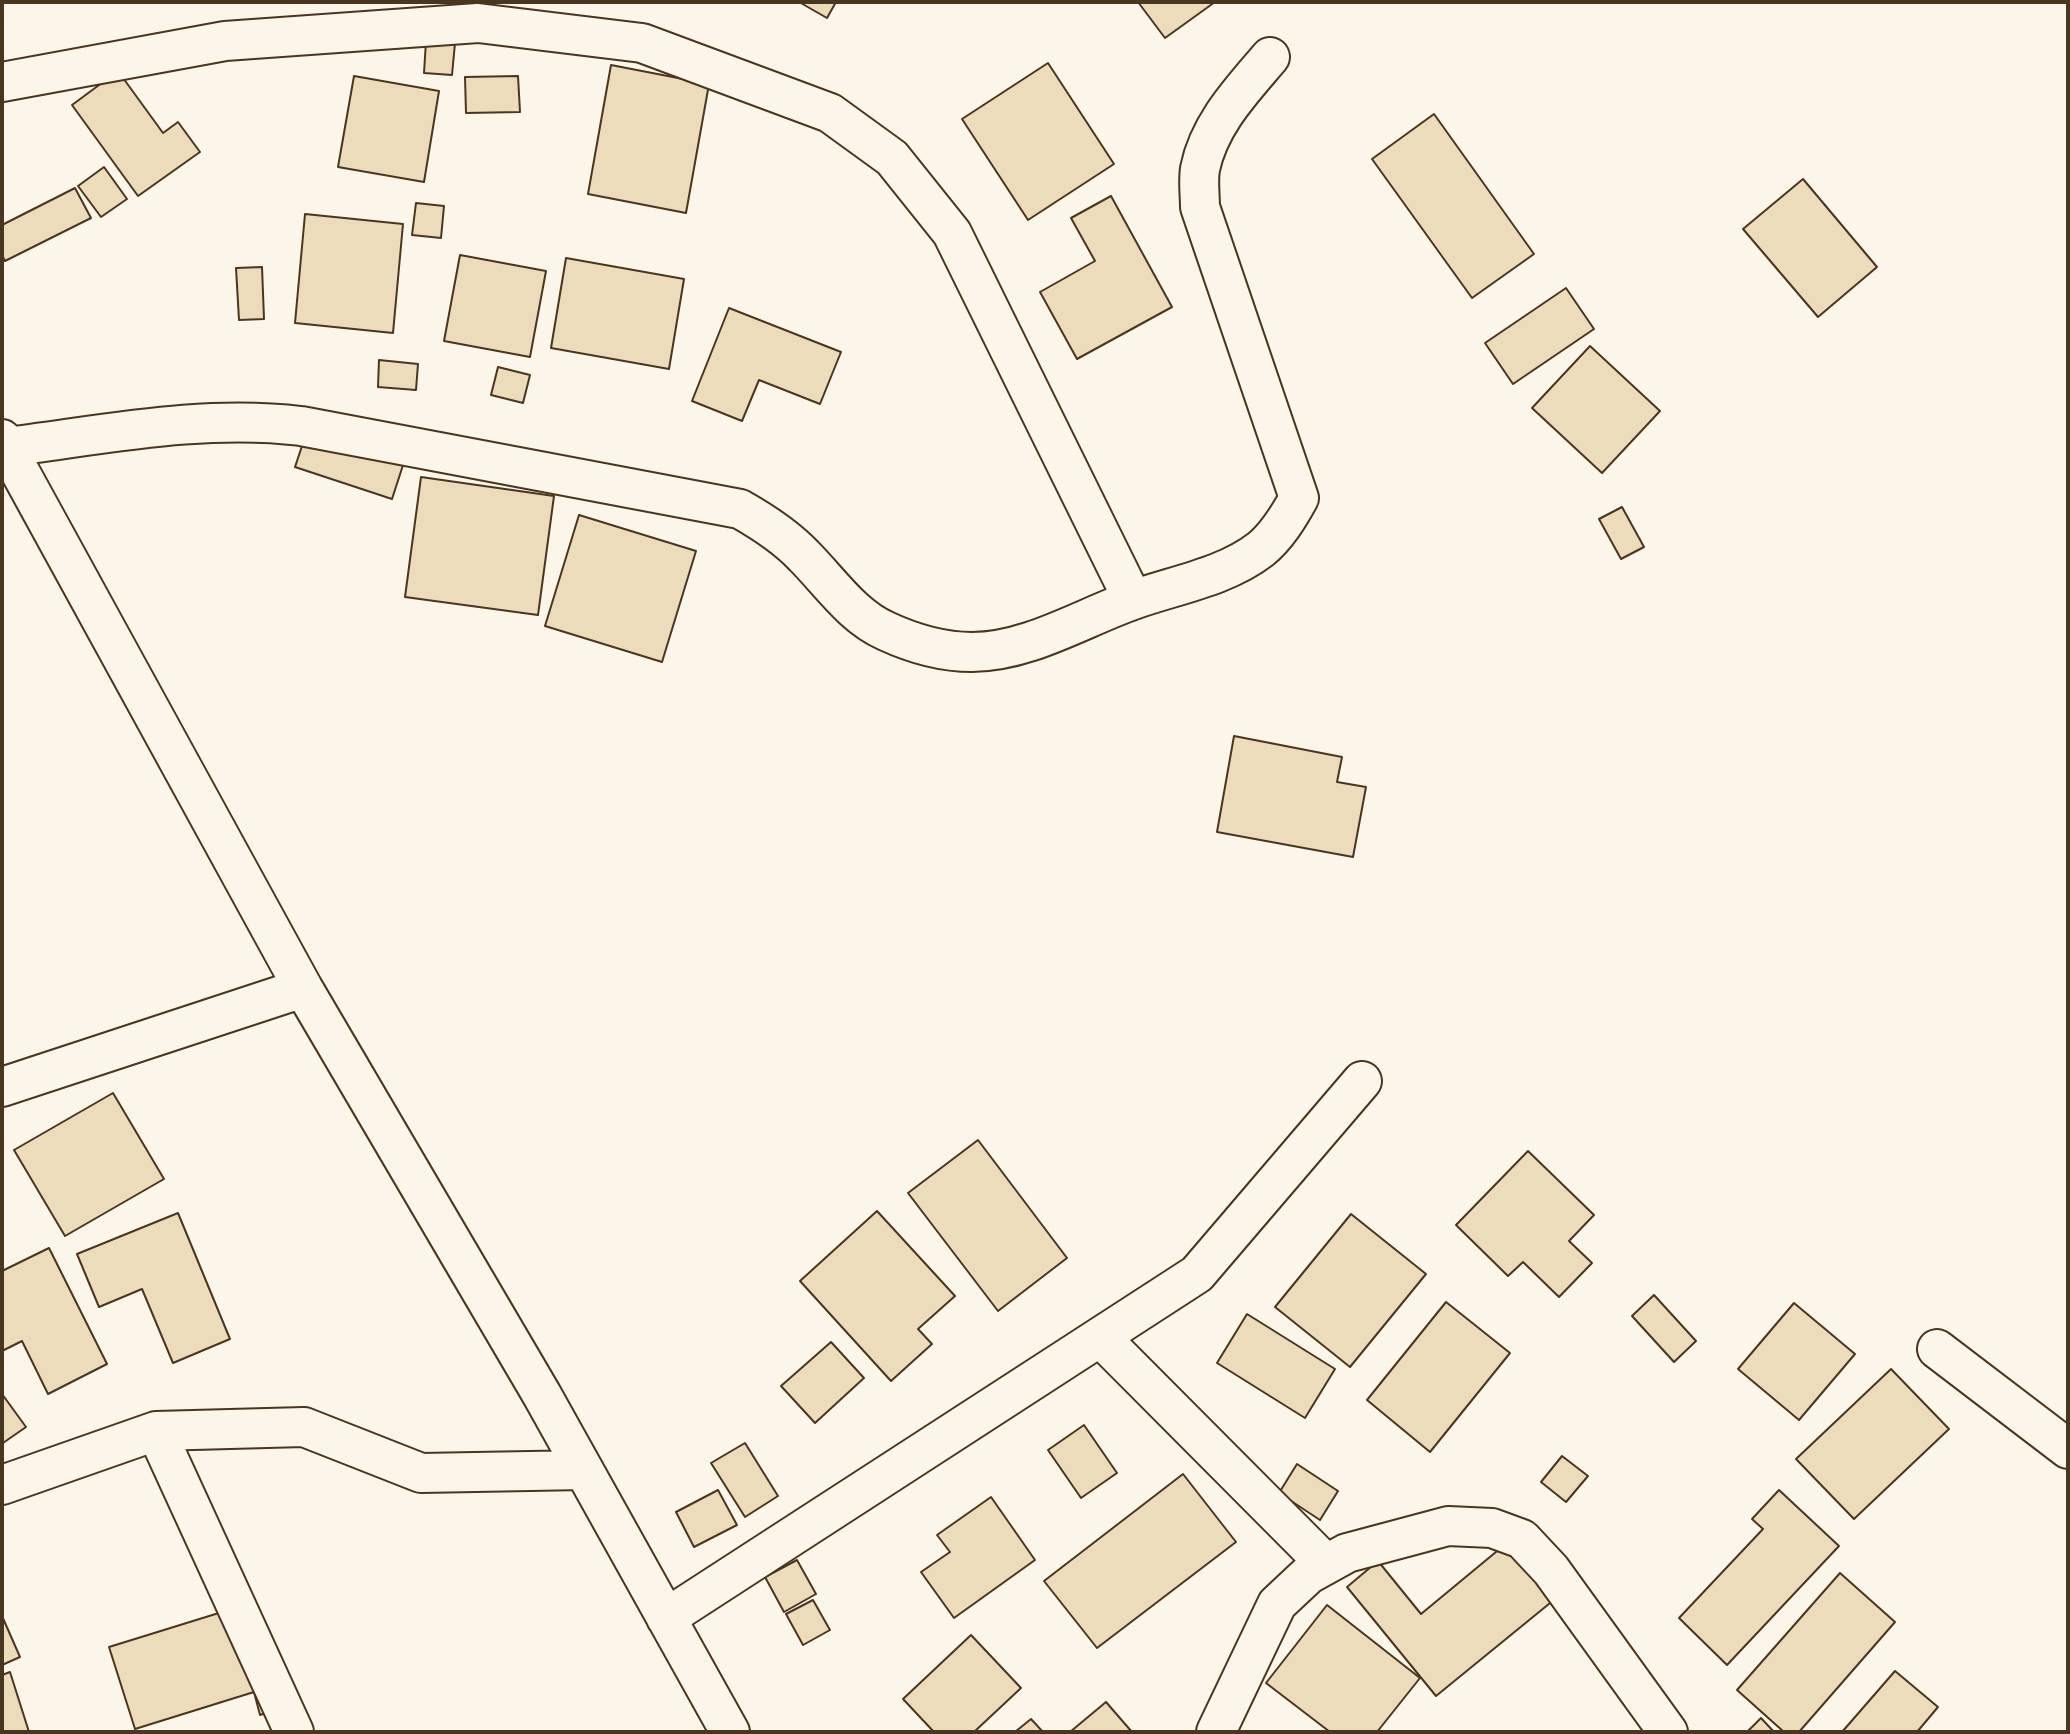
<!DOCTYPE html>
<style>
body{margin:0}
#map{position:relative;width:2070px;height:1734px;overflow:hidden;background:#fbf6e9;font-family:"IBM Plex Serif",serif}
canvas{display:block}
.frame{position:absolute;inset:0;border:4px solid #4a3520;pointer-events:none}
</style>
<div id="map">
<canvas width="2070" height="1734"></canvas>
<div class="frame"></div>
</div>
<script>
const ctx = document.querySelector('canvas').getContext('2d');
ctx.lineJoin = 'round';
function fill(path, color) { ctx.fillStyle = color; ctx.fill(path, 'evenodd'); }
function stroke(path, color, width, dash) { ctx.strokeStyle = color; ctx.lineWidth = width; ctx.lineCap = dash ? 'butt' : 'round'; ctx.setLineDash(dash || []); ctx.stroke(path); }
const building = new Path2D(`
 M799 2H836L827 18Z
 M1138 2H1215L1165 38Z
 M426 41 455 43 452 75 424 73Z
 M1048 63 1114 164 1028 220 962 119Z
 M611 65 709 84 686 213 588 194Z
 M118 71 163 133 178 122 200 152 138 196 72 105Z
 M354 76 439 91 424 182 338 167Z
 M518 76 520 112 466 113 465 77Z
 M1434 114 1534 254 1472 298 1372 159Z
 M104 167 127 199 101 217 78 186Z
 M1803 179 1877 267 1818 317 1743 229Z
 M75 188 91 218 5 261 2 255V225Z
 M1111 196 1172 307 1077 359 1040 292 1095 261 1071 218Z
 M416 203 444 206 441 238 412 235Z
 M305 214 403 224 393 333 295 323Z
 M460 255 546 271 530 357 444 341Z
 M566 258 684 279 669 369 551 348Z
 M262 267 264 319 239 320 236 268Z
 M1566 288 1594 329 1513 384 1485 343Z
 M729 308 841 352 820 404 759 380 742 421 692 401Z
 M1590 346 1660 411 1602 473 1532 408Z
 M379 360 418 364 416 390 378 387Z
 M498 367 530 375 523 403 491 395Z
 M308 428 405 459 392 499 295 467Z
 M421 477 554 496 538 615 405 597Z
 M1622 507 1644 547 1621 559 1599 519Z
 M579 515 696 551 662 662 545 626Z
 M1234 736 1342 757 1337 782 1366 787 1353 857 1217 832Z
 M113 1093 164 1179 65 1236 14 1150Z
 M978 1140 1067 1258 998 1311 908 1193Z
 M1528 1151 1594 1215 1569 1241 1592 1263 1559 1297 1523 1262 1508 1276 1456 1225Z
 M877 1211 955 1296 918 1329 932 1344 891 1381 800 1281Z
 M178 1213 230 1339 173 1363 142 1289 99 1307 77 1254Z
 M1351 1214 1426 1274 1350 1367 1275 1307Z
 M49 1248 107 1364 48 1394 22 1341 2 1351V1271Z
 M1654 1295 1696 1341 1674 1362 1632 1316Z
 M1446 1302 1510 1353 1430 1452 1367 1400Z
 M1794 1303 1855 1354 1799 1420 1738 1369Z
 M1247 1314 1335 1369 1305 1418 1217 1363Z
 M831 1342 864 1378 815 1423 781 1386Z
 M1891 1369 1949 1429 1854 1519 1796 1459Z
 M2 1394 26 1427 3 1443 2 1441Z
 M1084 1425 1117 1473 1081 1498 1048 1450Z
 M745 1443 778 1496 745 1517 711 1463Z
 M1562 1456 1588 1476 1566 1502 1541 1482Z
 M1297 1464 1338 1491 1320 1520 1279 1493Z
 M1183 1474 1236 1542 1097 1648 1044 1581Z
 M718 1490 737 1525 694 1547 676 1512Z
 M1779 1490 1839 1546 1727 1665 1679 1618 1763 1529 1752 1519Z
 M991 1497 1035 1560 954 1618 921 1572 950 1552 937 1535Z
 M1508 1542 1555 1599 1436 1696 1347 1587 1378 1561 1421 1614Z
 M797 1560 816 1594 784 1612 765 1577Z
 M1840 1573 1895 1622 1799 1732H1784L1737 1690Z
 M813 1600 830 1630 803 1645 786 1614Z
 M1327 1605 1420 1678 1377 1732H1330L1266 1683Z
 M235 1608 268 1712 260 1715 254 1692 135 1729 109 1647Z
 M2 1616 20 1657 2 1665Z
 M971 1635 1021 1688 974 1732H934L903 1699Z
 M1895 1671 1938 1707 1917 1732H1842Z
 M10 1672 29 1732H2V1675Z
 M1106 1702 1132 1732H1070Z
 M1761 1718 1774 1732H1747Z
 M1031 1719 1043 1732H1015Z`);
fill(building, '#ecdcbc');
stroke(building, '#4a3520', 2);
const street = new Path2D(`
 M2 82 225 41 478 23 642 43 830 113 892 158 952 233 1133 600
 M2 439 303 988 542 1395 730 1732
 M6 447C103 435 203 414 301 426L740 509C763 522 786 537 804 556 829 581 852 616 886 631 914 644 941 652 972 652 1028 652 1082 618 1133 600 1175 585 1225 577 1261 549 1277 536 1289 516 1299 498L1200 207C1200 195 1198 181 1200 169 1209 124 1242 90 1270 57
 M2 1087 303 988
 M1100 1337 1326 1564
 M1937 1349 2068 1449
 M156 1431 294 1732
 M2 1485 156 1431 304 1427 421 1473 584 1470
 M666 1618 1197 1274 1362 1081
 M1216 1732 1277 1604 1309 1574 1347 1553 1448 1526 1492 1528 1522 1539 1551 1570 1668 1732`);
stroke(street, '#4a3520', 42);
stroke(street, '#fbf6e9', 38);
</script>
